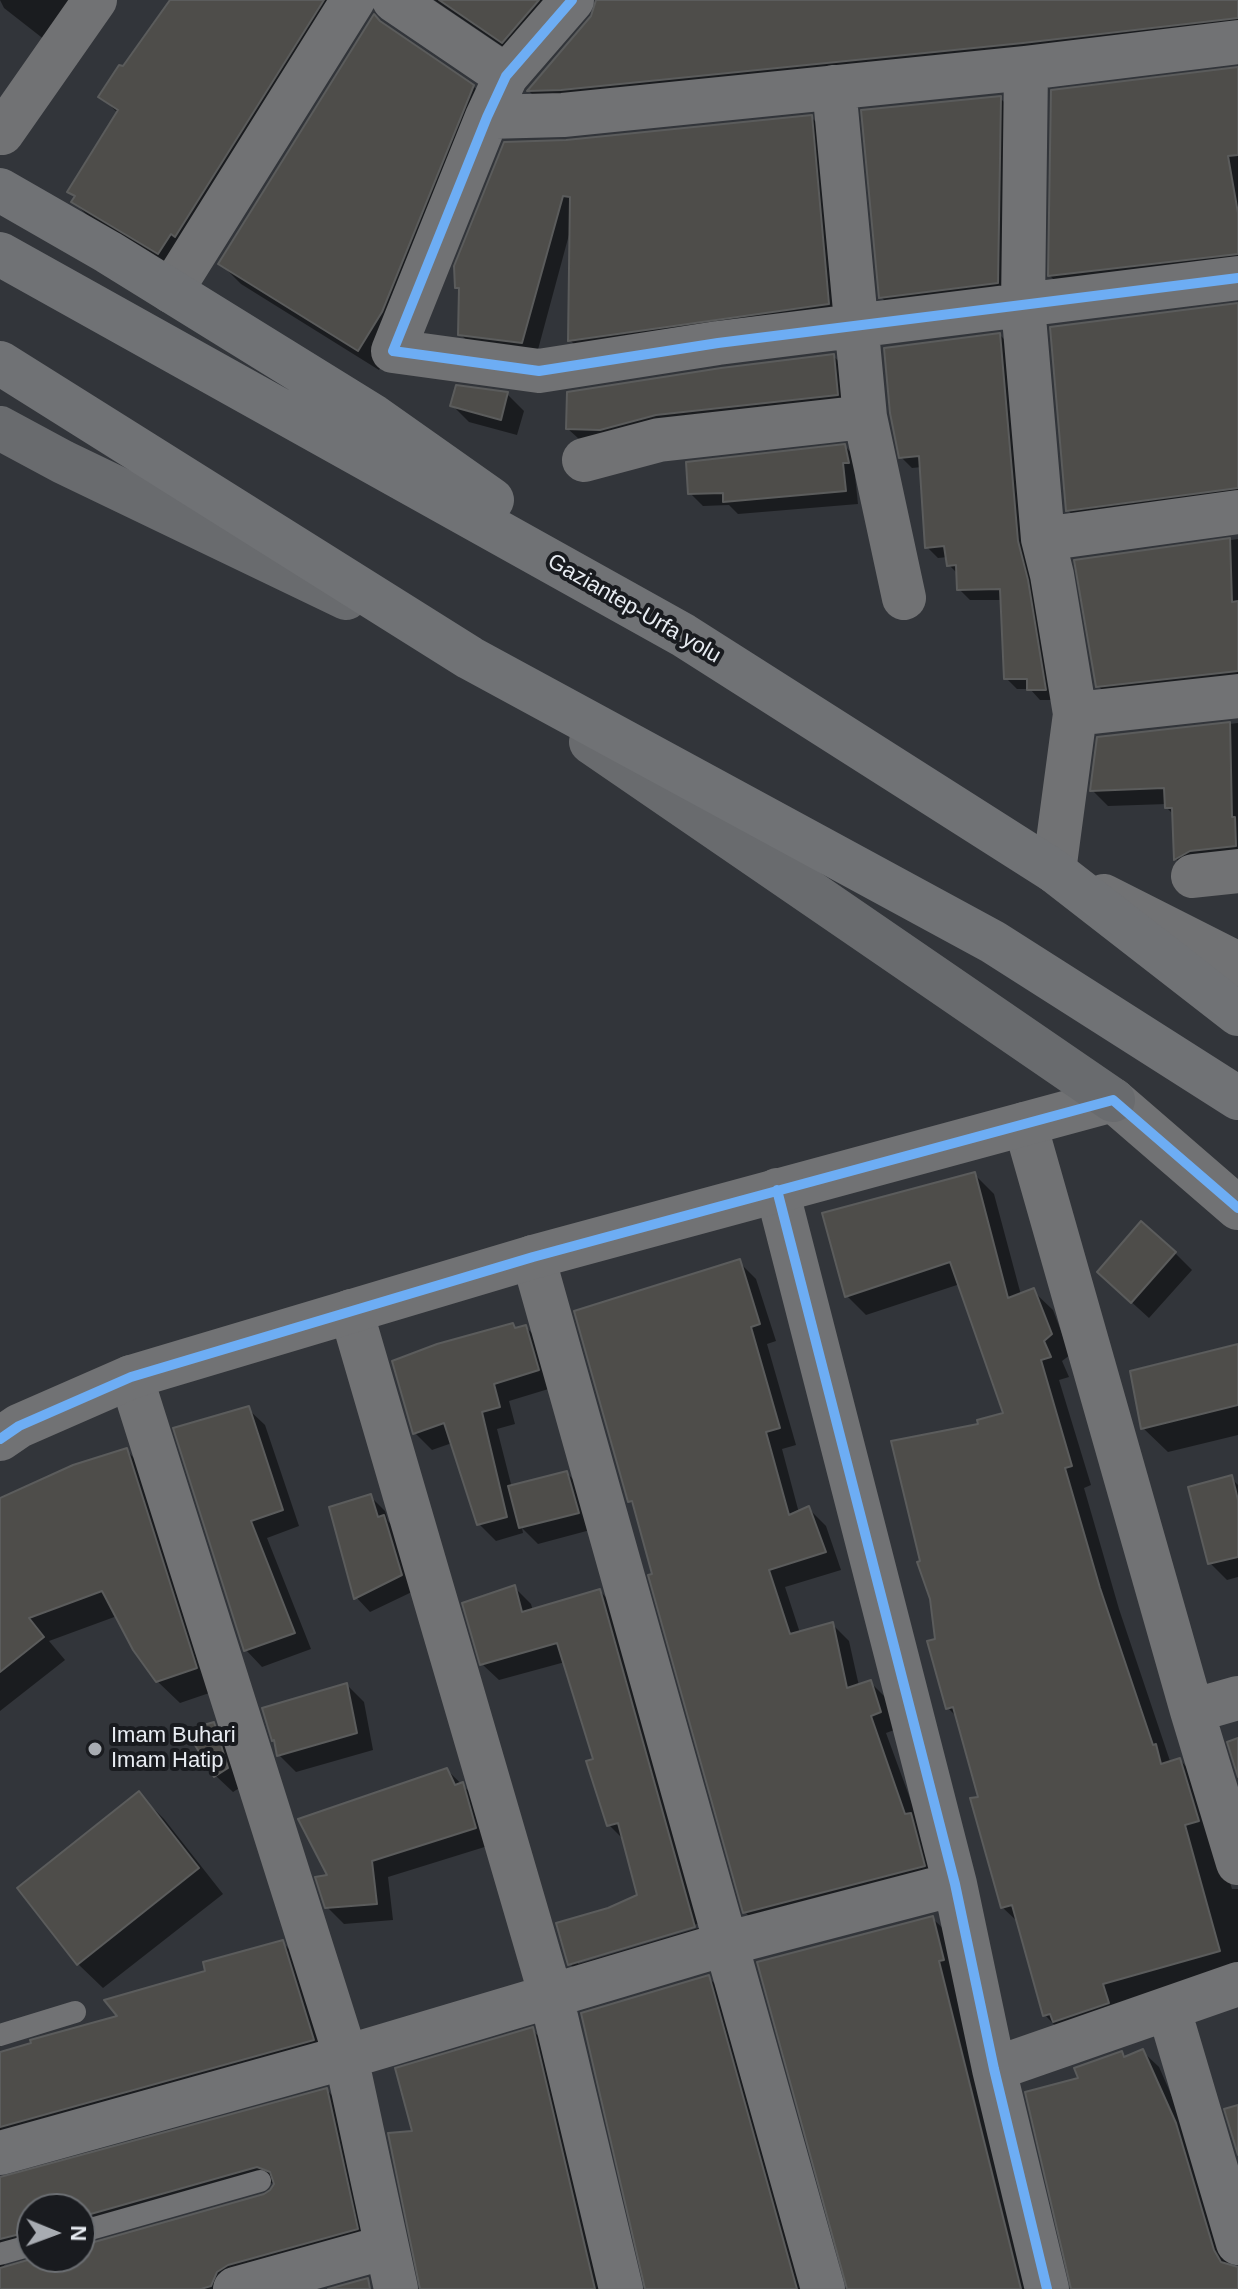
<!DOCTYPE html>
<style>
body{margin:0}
#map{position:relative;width:1238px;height:2289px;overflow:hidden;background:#32353a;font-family:Arial,sans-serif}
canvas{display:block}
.north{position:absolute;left:16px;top:2193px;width:80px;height:80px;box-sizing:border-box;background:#191b1f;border:2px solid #6c6f73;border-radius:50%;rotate:91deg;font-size:22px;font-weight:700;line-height:32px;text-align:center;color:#e8ecf2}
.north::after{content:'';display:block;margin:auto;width:28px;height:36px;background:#a8acb2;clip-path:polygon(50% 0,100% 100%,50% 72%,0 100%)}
</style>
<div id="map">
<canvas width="1238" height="2289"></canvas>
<div class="north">N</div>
</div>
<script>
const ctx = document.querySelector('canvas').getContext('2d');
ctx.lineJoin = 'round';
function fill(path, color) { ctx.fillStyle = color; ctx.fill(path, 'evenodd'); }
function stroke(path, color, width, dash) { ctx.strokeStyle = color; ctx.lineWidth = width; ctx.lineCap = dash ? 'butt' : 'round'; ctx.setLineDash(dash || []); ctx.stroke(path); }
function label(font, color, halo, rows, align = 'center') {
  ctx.font = font + ' Arial,sans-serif'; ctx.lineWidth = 8; ctx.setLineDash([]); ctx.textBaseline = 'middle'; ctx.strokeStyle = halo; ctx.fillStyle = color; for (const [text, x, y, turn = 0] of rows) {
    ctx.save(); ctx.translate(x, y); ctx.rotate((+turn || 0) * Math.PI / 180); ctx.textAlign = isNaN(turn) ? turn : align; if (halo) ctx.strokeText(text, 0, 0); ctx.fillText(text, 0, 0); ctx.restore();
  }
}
fill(new Path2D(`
 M0 0H96L59 51 4 8Z
 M172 0H350L175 268 89 217 74 202 76 198 69 192 118 113 101 97Z
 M434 0H568L518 57Z
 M598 0H1238V34L544 106 529 91 593 17Z
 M1238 69V270L1066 291 1050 276Z
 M473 86 494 107 402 333 379 370 241 284 220 263Z
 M1000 98 1017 115 1014 299 898 314 881 297Z
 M811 117 825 131 842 318 584 354 570 340V231L536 357 475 348 460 334 461 291 457 288 566 142Z
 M1238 305V504L1083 526 1068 510Z
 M1000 335 1011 346 1056 700H1040L1030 689H1017L1006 678 1003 600H970L959 589V575L949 565 948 557 938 558 927 547 922 467 912 468 901 457Z
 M833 356 844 366 847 405 579 439 568 429Z
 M507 394 524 411 517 435 469 422 452 405Z
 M845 446 858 460 861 475 855 476 858 504 738 514 729 505 703 506 690 493Z
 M1238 539V688L1114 701 1098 686 1076 562Z
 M1238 723V863L1191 874 1176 859 1174 815 1167 808V804L1108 806 1092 790 1099 739Z
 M974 1174 994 1194 1021 1295 1033 1291 1053 1310 1070 1355 1062 1361 1069 1377 1059 1380 1091 1485 1084 1488 1119 1609 1170 1761 1172 1763 1180 1760 1199 1780 1232 1889H1238V1971L1064 2035 1045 2015 1019 1923 1002 1907 980 1798 958 1718 948 1708 937 1641 981 1426 1005 1415 960 1284 866 1315 847 1296Z
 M1175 1253 1192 1270 1149 1318 1116 1288Z
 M739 1262 756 1279 776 1341 767 1344 796 1445 782 1449 799 1513 809 1509 826 1526 841 1570 785 1587 800 1633 832 1624 849 1641 859 1686 870 1682 887 1699 897 1729 886 1733 941 1883 762 1930 745 1912 635 1507 630 1501Z
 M513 1325 517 1330 526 1327 542 1344 555 1387 509 1401 515 1424 497 1429 512 1488 567 1473 583 1490 594 1529 538 1544 522 1528 523 1533 496 1541 479 1524 452 1443 432 1450 415 1433Z
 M1238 1346V1435L1168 1452 1143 1428Z
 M248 1409 265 1425 299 1526 267 1538 311 1649 262 1667 246 1650Z
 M127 1451 149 1473 218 1690 180 1703 157 1681 117 1616 49 1641 65 1660 0 1711V1500Z
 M1231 1478 1238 1485V1577L1227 1580 1210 1563Z
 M371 1497 385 1511 388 1521 398 1532 416 1590 370 1612 356 1597Z
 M514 1587 531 1604 533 1611 600 1591 616 1608 711 1943 586 1980 570 1964 609 1909 640 1896 625 1841 609 1825 595 1761 565 1662 499 1680 482 1664ZM704 1922 705 1926 578 1964V1960Z
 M347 1685 364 1702 373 1750 296 1772 279 1755 277 1742Z
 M213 1724 230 1741 244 1785 233 1792 216 1776Z
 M447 1770 479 1801 491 1845 388 1877 393 1920 344 1924 327 1907 330 1876Z
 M139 1794 164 1819 223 1894 103 1988 78 1964Z
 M932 1918 949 1934 1032 2289H849Z
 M282 1942 299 1959 330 2056 0 2151V2054L120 2017 208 1972Z
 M708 1977 725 1994 808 2289H647Z
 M532 2030 549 2046 607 2289H422L415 2133Z
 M1142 2051 1159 2067 1192 2142 1230 2269H1238V2289H1073L1081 2079 1122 2053 1127 2058Z
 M327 2090 343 2107 373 2245 233 2289H0V2179ZM276 2182 265 2196 80 2249V2257H43L1 2271 7 2260 32 2252V2209H80V2247L93 2234Z`), '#0007');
const building = new Path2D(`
 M170 0H324L175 237 171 234 158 254 71 202 75 196 67 192 118 110 98 97 119 65 123 66Z
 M439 0H539L502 43Z
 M596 0H1238V18L1023 43 561 90 527 91 591 16Z
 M374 14 380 21 474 85 382 312 358 351 218 264Z
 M1238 67V155L1228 156 1238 213V254L1048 276 1051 90Z
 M1001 96 998 283 879 298 861 110Z
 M812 115 829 304 568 341 570 197 563 196 522 343 458 335 459 288H455L454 266 504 142 566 140Z
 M1238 303V488L1066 511 1050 327Z
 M1000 333 1018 541 1028 580 1046 690H1027V679H1004L1000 589 957 590 956 565 947 566 944 546 925 548 919 456 899 458 890 413 884 348Z
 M834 354 838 395 656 415 600 430 566 429 567 392 721 368Z
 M456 385 508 392 501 420 450 406Z
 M845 444 849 463H843L846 491 723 502V493L688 494 686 462Z
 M1230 538 1232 602 1238 601V671L1096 687 1074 560Z
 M1230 722 1232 817H1235L1236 846 1190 851 1174 860 1172 808H1165L1164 788 1090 791 1097 737Z
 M975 1172 1008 1298 1034 1288 1052 1334 1044 1341 1051 1357 1041 1360 1072 1466 1065 1468 1100 1588 1153 1745 1156 1744 1161 1764 1180 1758 1199 1821 1185 1825 1220 1951 1103 1984 1109 2003 1053 2022 1050 2014 1043 2016 1012 1905 1001 1908 970 1798 978 1797 953 1707 946 1709 927 1641 935 1639 930 1599 917 1562 920 1561 891 1441 978 1424 977 1420 1003 1413 950 1262 845 1297 822 1213Z
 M1141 1221 1176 1252 1131 1303 1097 1272Z
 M740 1259 760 1324 751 1327 780 1428 766 1432 789 1515 809 1506 826 1552 769 1570 790 1634 833 1622 847 1688 871 1680 881 1712 871 1716 905 1814 911 1813 925 1866 743 1913 648 1575 652 1574 632 1501 628 1502 574 1311Z
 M513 1323 515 1328 526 1325 539 1370 494 1384 500 1407 482 1412 507 1517 477 1525 444 1423 413 1434 392 1361 437 1344Z
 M1238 1344V1405L1141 1429 1130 1371Z
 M249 1406 283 1510 251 1521 295 1633 244 1651 173 1428Z
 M127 1448 197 1668 156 1682 133 1650 102 1591 29 1618 44 1637 0 1672V1498L73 1465Z
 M567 1471 579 1513 519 1528 508 1486Z
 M1232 1475 1238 1500V1557L1208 1564 1188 1487Z
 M371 1494 378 1517 384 1515 402 1575 354 1599 329 1507Z
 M515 1585 522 1612 600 1589 695 1927 568 1965 556 1923 608 1908 637 1895 618 1823 607 1826 586 1761 593 1759 557 1643 480 1665 462 1603Z
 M347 1683 357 1733 277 1756 274 1740 272 1741 262 1708Z
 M214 1722 228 1768 214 1777 186 1730Z
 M1238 1738V1777L1227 1742Z
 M447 1768 455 1785 463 1782 476 1828 372 1861 377 1904 325 1908 315 1877 327 1875 298 1819Z
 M139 1791 199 1868 77 1965 17 1888Z
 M933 1916 944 1960 939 1961 1021 2289H847L757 1962Z
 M283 1940 314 2040 0 2127V2052L31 2043 30 2040 117 2016 104 2000 205 1971 203 1962Z
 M709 1975 797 2289H645L581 2013Z
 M533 2027 595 2289H420L388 2133 412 2131 395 2068Z
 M1143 2049 1176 2123 1214 2250 1221 2262 1238 2267V2289H1071L1025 2092 1078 2078 1074 2068 1122 2051 1124 2057Z
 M327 2088 358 2229 228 2265 217 2272 211 2286 201 2289H0V2268L38 2257H80V2246L264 2194 270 2190 274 2184 270 2172 257 2167 80 2217V2209H32V2231L0 2239V2177Z
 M1238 2105V2155L1224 2109Z
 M368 2278 370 2289H328Z`);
fill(building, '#4e4d4a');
stroke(building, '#5b5c5c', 2);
stroke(new Path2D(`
 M0 2035 75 2012
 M80 2232 260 2181
 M0 2254 32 2245`), '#717274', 22);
stroke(new Path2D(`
 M394 0 506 76
 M572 0 506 76 487 117 393 351 539 371 718 343 1238 278
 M1026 68 1023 306 1043 539 1052 575 1075 714 1054 871
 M834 87 865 417 904 598
 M487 117 563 115 1026 68 1238 42
 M171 291 353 0
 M584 460 659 440 865 417
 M1043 539 1238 512
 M1075 714 1238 696
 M1193 876 1238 871
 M1025 1124 1192 1711 1238 1863
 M777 1190 955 1884 994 2069 1047 2289
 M533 1257 823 2289
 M351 1311 551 1996 621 2289
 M131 1377 346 2057 396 2289
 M1192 1711 1238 1698
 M1169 2010 1238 2243
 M994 2069 1238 1984
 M0 2153 346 2057 725 1944 955 1884
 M235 2289 386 2247`), '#717274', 44);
stroke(new Path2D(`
 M2 133 95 0
 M1104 896 1238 964
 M0 1439 19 1426 131 1377 533 1257 1113 1100 1238 1208`), '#717274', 44);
stroke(new Path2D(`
 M0 428 63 462 346 598
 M591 742 1113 1100`), '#696b6e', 44);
stroke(new Path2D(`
 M0 190 108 252 373 416 492 500
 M0 254 683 635 1054 871 1238 1014
 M0 363 470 658 993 942 1238 1098`), '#707275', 44);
stroke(new Path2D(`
 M572 0 506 76 487 117 393 351 539 371 718 343 1238 278
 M777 1190 955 1884 994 2069 1047 2289
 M0 1439 19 1426 131 1377 533 1257 1113 1100 1238 1208`), '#6dadf4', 10);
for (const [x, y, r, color] of [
 [95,1749,8,"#a8acb2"]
]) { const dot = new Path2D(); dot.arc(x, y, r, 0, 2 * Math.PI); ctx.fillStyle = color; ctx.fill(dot); stroke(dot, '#191b1f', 3); }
label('22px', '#e8ecf2', '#191b1f', [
 ["Gaziantep-Urfa yolu",634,609,30]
]);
label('22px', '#e8ecf2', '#191b1f', [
 ["Imam Buhari",111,1736],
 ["Imam Hatip",111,1761]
], 'left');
</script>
